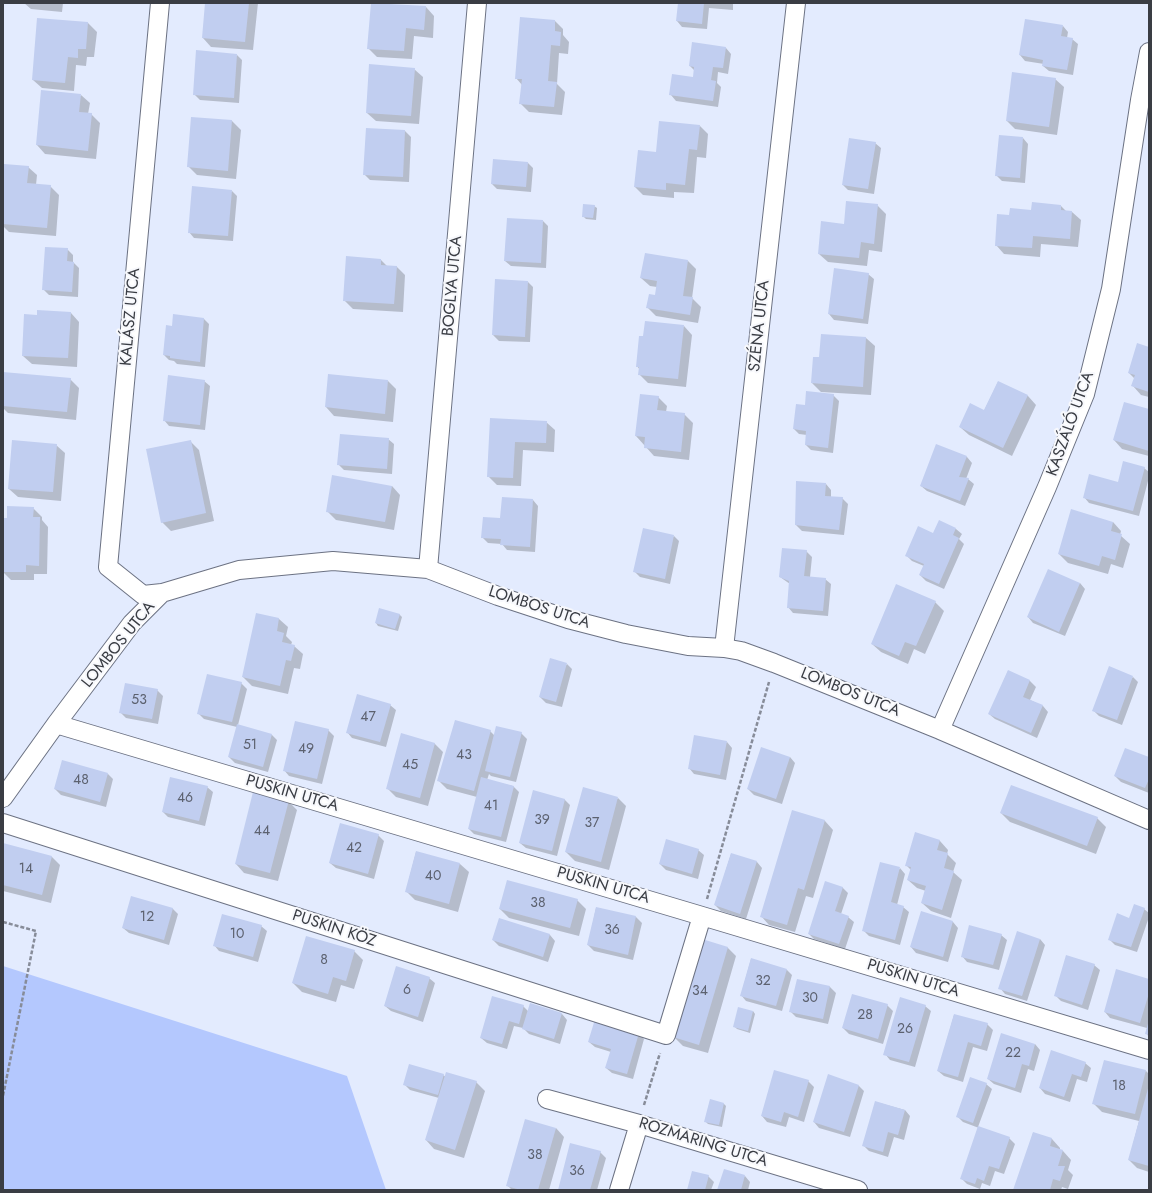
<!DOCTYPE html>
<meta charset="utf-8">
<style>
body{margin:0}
#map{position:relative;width:1152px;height:1193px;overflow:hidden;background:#e3ebfe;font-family:Jost,sans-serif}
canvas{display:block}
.frame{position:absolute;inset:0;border:4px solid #3a3d44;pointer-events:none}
</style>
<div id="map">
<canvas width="1152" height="1193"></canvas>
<div class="frame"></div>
</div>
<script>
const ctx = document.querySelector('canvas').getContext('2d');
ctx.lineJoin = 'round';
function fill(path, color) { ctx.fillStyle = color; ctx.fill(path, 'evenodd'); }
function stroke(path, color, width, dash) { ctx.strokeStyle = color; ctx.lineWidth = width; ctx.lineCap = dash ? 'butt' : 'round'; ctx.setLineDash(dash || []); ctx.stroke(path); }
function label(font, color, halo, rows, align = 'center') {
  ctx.font = font + ' Jost,sans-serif'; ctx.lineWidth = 4; ctx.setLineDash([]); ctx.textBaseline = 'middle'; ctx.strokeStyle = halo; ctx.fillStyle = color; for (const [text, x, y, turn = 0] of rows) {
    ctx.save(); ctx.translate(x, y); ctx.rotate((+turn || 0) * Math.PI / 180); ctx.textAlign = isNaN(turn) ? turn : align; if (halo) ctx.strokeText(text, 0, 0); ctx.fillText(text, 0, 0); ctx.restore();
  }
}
fill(new Path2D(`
 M3 966 347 1076 386 1190H3Z`), '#b4c8fe');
fill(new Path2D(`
 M24 3H63L62 12 31 9Z
 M206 3H258L253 50 211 47 203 38Z
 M679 3H733V10L709 8 707 29 682 27 677 21Z
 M426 7 434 16 433 38 414 36 412 59 377 57 368 48Z
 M38 19 88 23 97 32 94 57H87L86 66 76 65 74 91 42 88 33 80Z
 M555 21 563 29V35L569 42 568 54 559 53 557 84 565 92 562 115 529 112 520 103 522 85 516 78Z
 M1063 26 1068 32 1067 38 1072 39 1078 44 1073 75 1049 71 1043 66 1044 64 1025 61 1020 55Z
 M726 48 731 54 728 74 718 72 717 83 721 87 718 107 676 101 671 95 694 78 695 71 690 66Z
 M237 55 242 60 239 103 200 100 194 94Z
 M414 69 423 77 419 124 376 121 367 113Z
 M1055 79 1064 87 1057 135 1015 129 1007 121Z
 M81 95 90 103 88 114H91L100 123 96 159 45 154 37 145Z
 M192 118 232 121 241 130 236 179 197 175 188 166Z
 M700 126 708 134 706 158 697 157 694 193 674 192V198L643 195 635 187 657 153Z
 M367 129 405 131 411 137 409 182 370 180 364 174Z
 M1023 138 1028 144 1025 183 1002 181 996 175Z
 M875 143 881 148 874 194 848 190 843 185Z
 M528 163 533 168 531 192 497 189 492 184Z
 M5 165 28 167 37 175 36 185 50 186 59 195 56 236 9 232 3 226V193Z
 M232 191 237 196 233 241 194 238 189 232Z
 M877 205 886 214 882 252 869 250 867 266 828 262 819 254Z
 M594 206 597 208 596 220 586 219 583 216Z
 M1061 206 1066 211 1072 212 1081 220 1078 247 1041 244 1040 257 1004 254 996 245 1010 216Z
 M543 221 548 226 546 268 511 266 505 261Z
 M67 249 73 255V262L79 268 78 297 49 295 43 289Z
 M381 260 387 266H396L405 275 403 312 353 309 344 300Z
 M688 261 696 269 692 298 701 307 698 323 656 316 647 307 656 296 657 287 650 286 641 278Z
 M868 274 874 279 868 324 834 320 829 314Z
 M528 282 533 287 530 342 499 341 493 335Z
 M71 313 79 322 77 367 32 364 23 356 38 316Z
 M204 319 209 324 205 367 177 364 174 361 169 360 164 355 173 327Z
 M684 326 692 335 686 387 648 383 639 374 640 370 637 366Z
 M822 335 866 338 875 346 871 395 821 392 812 383 820 358Z
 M1149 348V397L1141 395 1133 386 1135 379 1129 373Z
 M3 373 70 379 79 388 76 420 8 413 3 408Z
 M204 381 210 386 205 430 169 426 164 420Z
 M388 381 396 389 393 422 334 416 326 407Z
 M998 382 1028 396 1036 405 1012 456 969 435 960 427 984 411Z
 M833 395 839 401 833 453 811 450 806 445 807 435 799 434 794 429 805 407Z
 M658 397 667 406 666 412 684 414 693 423 689 460 654 456 636 436Z
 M1149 410V456L1122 449 1114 440Z
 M491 419 546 422 555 430 554 452 523 450 521 486 497 485 488 476Z
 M388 439 394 444 392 474 344 470 339 465Z
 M190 441 199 450 214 521 171 531 162 522Z
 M56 445 65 453 61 501 18 497 9 489Z
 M937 446 967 457 972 463 966 479H968L974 484 965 506 927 491 921 486Z
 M1144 468 1149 472V477L1139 516 1089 503 1084 497 1118 483Z
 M826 484 831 490V497L842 498 848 504 844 535 802 531 796 525Z
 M392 486 400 495 394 530 336 520 327 511Z
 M533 500 538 506 535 552 507 550 502 544 488 543 482 537 501 519Z
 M33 508 42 517V520L48 527 47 574H34V580H11L3 572V519H8Z
 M939 522 956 529 962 534 959 539 964 544 944 589 926 581 920 575 924 566 912 561 907 556 934 534Z
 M1113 522 1121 531 1120 535 1130 544 1123 568 1111 564 1108 574 1068 563 1059 554Z
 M674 536 679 541 670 584 640 577 634 571Z
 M806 551 812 557 810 577 825 579 831 584 828 616 793 613 788 607 790 584 780 577Z
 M1080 583 1085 589 1065 636 1033 623 1028 617Z
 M935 602 944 611 925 654 914 649 908 664 881 652 872 644Z
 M257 614 279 619 288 627 286 636 292 642 291 645 294 646 303 654 300 669 294 668 288 694 252 686 243 677Z
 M399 614 402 617 398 631 378 626 376 623Z
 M567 664 572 669 562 707 546 703 540 697Z
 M1008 671 1030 681 1036 687 1030 700 1043 706 1048 712 1037 738 995 719 989 714Z
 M1133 677 1138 682 1122 725 1099 716 1094 711Z
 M241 683 247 689 238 725 272 735 277 740 268 772 235 763 229 757 237 727 204 719 198 713Z
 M157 690 163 696 158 724 126 718 120 712Z
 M390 705 396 710 386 747 352 738 347 732Z
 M328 730 334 736 322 784 289 776 284 770Z
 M490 731 495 736 521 733 527 739 516 782 491 776 489 774 487 780 513 786 519 792 506 842 474 834 469 829 477 797 447 789 438 780Z
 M727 742 732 748 726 780 694 774 689 768Z
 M434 743 443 752 428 806 396 797 387 788Z
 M790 757 795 763 782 804 754 795 748 789Z
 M1149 758V793L1121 782 1115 776Z
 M108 774 113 779 106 807 61 795 55 789Z
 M207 787 213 792 205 826 168 817 163 812Z
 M618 798 626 806 609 870 575 861 566 852Z
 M564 799 570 805 557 856 526 848 520 843Z
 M288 801 297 810 278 881 244 873 236 864Z
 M793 811 825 821 833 830 813 898 806 896 795 932 769 925 761 916Z
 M1001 813 1097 818 1106 827 1096 854 1010 822Z
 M916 833 940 841 948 850 947 854 956 863 953 872 962 880 951 918 931 911 922 903 926 891 917 888 908 880 911 870 906 865Z
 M378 835 384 841 374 879 336 868 330 863Z
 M3 844 52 857 60 865 51 903 3 891Z
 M698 850 704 855 698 879 666 870 660 864Z
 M416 852 460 864 469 872 458 912 415 900 406 891Z
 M731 854 757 862 762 868 746 919 721 911 715 905Z
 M900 868 905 874 897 905 903 907 909 912 900 945 869 936 863 930Z
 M842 887 848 893 841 914 848 917 854 922 845 949 814 939 809 934Z
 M577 900 586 909 579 936 509 918 500 909Z
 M172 908 178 914 169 945 129 933 123 928Z
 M596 908 636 917 642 923 633 960 594 951 588 945Z
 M1144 909 1149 913V917L1137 952 1115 945 1109 939 1130 919Z
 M922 913 953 922 958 928 948 962 916 953 911 947Z
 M500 919 550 935 555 941 548 962 499 946 493 940Z
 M261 926 267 931 258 962 219 951 214 945Z
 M1001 935 1007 940 999 970 967 962 962 956Z
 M1040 939 1045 945 1027 1001 1005 994 1000 988Z
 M727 947 736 956 708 1053 683 1046 674 1037Z
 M354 951 363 960 354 989 341 985 336 1002 302 992 293 983Z
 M751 959 787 970 792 975 782 1011 746 1001 741 995Z
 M1094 965 1100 970 1088 1010 1061 1001 1056 996Z
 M429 978 435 983 423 1022 391 1011 385 1006Z
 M798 980 830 987 836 993 828 1024 796 1017 790 1011Z
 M1149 980V1037L1146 1033 1147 1028 1110 1018 1105 1012Z
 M887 1005 893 1011 883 1044 849 1034 843 1028Z
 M523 1006 528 1011 562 1014 567 1020 560 1044 529 1034 523 1028 514 1026 507 1049 487 1043 481 1038Z
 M925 1006 931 1011 915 1067 890 1060 885 1054Z
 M753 1011 755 1014 750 1033 737 1029 734 1026Z
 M954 1015 987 1024 993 1030 987 1051 973 1047 963 1082 944 1076 938 1071Z
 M639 1034 644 1039 633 1079 612 1073 606 1068 611 1052 595 1047 589 1042Z
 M1035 1044 1040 1050 1034 1071 1028 1069 1021 1093 994 1084 988 1079Z
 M1085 1063 1091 1068 1087 1082 1077 1079 1070 1102 1045 1094 1040 1088Z
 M1146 1071 1149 1074V1172L1137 1168 1129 1160 1139 1121 1102 1112 1094 1104Z
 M443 1075 446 1077 476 1082 485 1091 464 1158 434 1149 426 1140 439 1098 410 1090 404 1084Z
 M828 1076 859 1086 864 1091 850 1137 819 1128 814 1122Z
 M808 1081 814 1087 804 1122 789 1117 786 1127 767 1122 762 1116Z
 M986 1084 992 1089 978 1127 1009 1138 1015 1144 1004 1174 995 1171 990 1186 982 1183 980 1189 967 1184 961 1178 979 1128 963 1122 957 1116Z
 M710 1101 724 1104 726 1106 722 1127 708 1124 705 1121Z
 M876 1102 905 1110 910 1116 904 1140 894 1137 888 1157 869 1151 864 1146Z
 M556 1128 564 1137 549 1190H512L507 1185Z
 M1033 1133 1052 1139 1060 1148V1150L1063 1151 1071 1160 1068 1170 1073 1175 1068 1189 1062 1187 1061 1190H1015Z
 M600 1152 606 1158 597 1190H559Z
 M708 1176 714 1182 711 1190H688Z
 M745 1176 750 1182 748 1190H719Z`), '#0003');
fill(new Path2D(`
 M205 3H249L245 42 202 38Z
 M371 3 426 6 424 30 406 28 404 51 367 49Z
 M678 3H704L702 24 676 21Z
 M520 17 555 20V31L561 32 560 46 551 45 548 81 557 82 554 107 519 104 522 79H515Z
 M37 18 88 22 86 49H78V58L68 57 65 83 32 80Z
 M1025 19 1063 25 1061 36 1073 38 1067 70 1042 66 1043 60 1019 55Z
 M692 42 726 47 723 68 713 67 711 80 716 81 713 101 669 95 672 74 693 77 694 67 689 66Z
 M196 50 237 54 234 98 193 95Z
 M369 64 415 68 411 116 366 113Z
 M1012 72 1056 78 1049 127 1006 121Z
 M41 90 81 94 79 112 92 113 88 151 36 145Z
 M191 117 232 120 228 171 187 167Z
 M659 121 700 125 697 150 689 149 685 185 666 183V190L634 187 638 150 656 152Z
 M366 128 405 130 403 177 363 175Z
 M999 135 1023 137 1020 178 995 176Z
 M849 138 876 142 868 189 842 185Z
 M493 159 528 162 526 187 491 184Z
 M4 164 29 166 27 183 51 185 47 228 3 224Z
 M192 186 232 190 228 236 188 233Z
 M846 201 878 204 874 244 861 242 859 258 818 254 821 221 844 224Z
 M1032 202 1061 205V210L1072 211 1070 239 1033 236 1032 248 995 246 997 214 1009 215 1010 208 1031 210Z
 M583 204 595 205 593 218 582 217Z
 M507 218 543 220 541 263 504 261Z
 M45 247 68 248 67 261 74 262 72 292 42 290Z
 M645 253 688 260 683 296 693 297 690 315 646 308 649 294 655 295 657 281 640 278Z
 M346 256 381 259V265L397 266 394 304 343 301Z
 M834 268 869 273 863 319 828 314Z
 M495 279 528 281 525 337 492 335Z
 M37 310 71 312 68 358 22 356 24 314 37 315Z
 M173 314 204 318 200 362 170 358V356L163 355 166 325 172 326Z
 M645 321 684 325 678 379 638 375 639 367H636L639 336H643Z
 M821 334 866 337 863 387 811 383 813 357H819Z
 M1137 343 1149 347V392L1131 386 1135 375 1128 373Z
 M3 372 71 378 67 412 3 406Z
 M328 374 388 380 385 414 325 407Z
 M168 375 205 380 200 425 163 421Z
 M998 381 1028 395 1003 448 959 427 970 403 984 410Z
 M806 391 834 394 828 448 805 445 806 431 793 429 796 404 805 405Z
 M640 394 659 396 657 410 685 413 681 452 644 448 645 437 635 436Z
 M1124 402 1149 409V451L1113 440Z
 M490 418 547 421 546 443 515 442 513 478 487 477Z
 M340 434 389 438 387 469 337 465Z
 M12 440 57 444 53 492 8 489Z
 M191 440 206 513 161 523 146 449Z
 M936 444 967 456 959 477 969 478 960 501 920 486Z
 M1123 461 1145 467 1133 511 1083 498 1089 474 1118 482Z
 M332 475 392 486 385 522 326 512Z
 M796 481 826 483 825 496 843 497 839 530 795 525Z
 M502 497 533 499 530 547 500 545 501 539 481 538 483 517 500 518Z
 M7 506 34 507 33 517H40L39 566 26 565V572H3V518H7Z
 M1071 509 1113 522 1111 531 1122 534 1115 560 1102 556 1099 566 1058 554Z
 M939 520 956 528 953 535 959 538 939 584 919 575 924 564 905 556 918 526 933 533Z
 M643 528 674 535 665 579 633 572Z
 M782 548 807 550 804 576 826 578 823 611 787 608 789 581 779 577Z
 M1048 569 1080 583 1059 632 1027 617Z
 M896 584 936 601 916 646 905 642 899 656 871 644Z
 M379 608 400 614 395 629 375 623Z
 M256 613 279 618 277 631 284 633 282 642 295 645 291 661 286 660 280 686 242 677Z
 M550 658 567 663 556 702 539 697Z
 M1109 666 1133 676 1117 720 1092 711Z
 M1008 670 1030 680 1023 697 1043 705 1031 733 988 714Z
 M207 674 242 682 232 722 197 714Z
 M125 683 158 689 152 719 119 713Z
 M357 694 391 704 380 742 346 733Z
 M455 720 491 730 474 791 437 781Z
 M295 721 329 729 317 779 283 771Z
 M237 724 272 734 263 767 228 757Z
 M496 726 522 732 510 777 485 771Z
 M401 733 435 743 420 798 386 789Z
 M694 735 727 741 720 775 688 769Z
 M761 747 790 757 776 799 747 789Z
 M1125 748 1149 757V779L1145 788 1114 776Z
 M62 760 108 773 100 802 54 789Z
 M170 777 208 786 199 821 162 812Z
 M481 777 514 786 501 837 468 829Z
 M1011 785 1098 817 1087 846 1000 813Z
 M583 787 618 797 601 862 565 852Z
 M533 790 565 799 552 851 519 843Z
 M253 792 289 800 270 873 235 864Z
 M792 810 825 820 804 890 798 888 787 925 760 917Z
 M340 823 379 834 368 874 329 863Z
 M915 832 940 840 937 850 948 853 944 868 954 871 942 910 921 903 926 886 907 880 911 867 905 866Z
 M666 839 699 849 692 874 659 864Z
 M3 843 52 856 42 895 3 885Z
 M416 851 460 863 449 904 405 892Z
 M731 853 757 861 740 914 714 905Z
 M880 862 900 867 891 902 904 906 895 940 862 931Z
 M507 880 578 899 570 928 499 909Z
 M825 881 843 887 835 911 849 916 839 944 808 934Z
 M131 896 173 908 164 940 122 928Z
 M1134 904 1145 908 1131 947 1108 940 1117 913 1129 918Z
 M596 907 636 916 628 955 587 945Z
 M921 911 953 921 943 957 910 947Z
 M222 914 262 925 253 957 213 946Z
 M499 918 550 934 543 957 492 940Z
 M969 925 1002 934 993 965 961 957Z
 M1017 931 1040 939 1022 996 998 989Z
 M306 936 355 950 346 981 333 977 328 994 292 983Z
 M702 939 728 947 699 1045 673 1037Z
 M1066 955 1095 964 1082 1005 1054 996Z
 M751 958 787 969 776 1006 740 996Z
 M396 966 430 977 418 1017 384 1006Z
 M1116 969 1149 979V993L1140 1023 1104 1012Z
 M797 979 830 986 823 1019 789 1012Z
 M852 994 888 1004 878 1039 842 1028Z
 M492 996 524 1005 519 1024 509 1021 502 1044 480 1038Z
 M900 997 926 1005 909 1062 883 1055Z
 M530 1003 562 1013 554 1039 522 1029Z
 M738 1007 753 1011 748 1031 733 1027Z
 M954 1014 988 1023 981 1046 968 1042 958 1077 937 1071Z
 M596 1016 639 1033 627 1074 605 1068 611 1049 588 1042Z
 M1149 1020V1035L1145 1034Z
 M1001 1033 1035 1044 1029 1066 1022 1064 1015 1088 987 1079Z
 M1051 1050 1086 1062 1081 1077 1072 1074 1064 1097 1039 1088Z
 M1104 1060 1146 1070 1135 1114 1092 1104Z
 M409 1064 444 1074 438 1095 403 1085Z
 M774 1070 809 1080 798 1117 784 1112 781 1122 761 1116Z
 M446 1072 477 1081 455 1150 425 1140Z
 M828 1074 859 1085 844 1132 813 1122Z
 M970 1077 987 1083 973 1123 956 1117Z
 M1149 1085V1166L1128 1160Z
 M710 1099 724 1103 719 1125 704 1122Z
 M875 1101 905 1110 898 1135 888 1132 883 1152 862 1146Z
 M525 1119 556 1128 538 1190H521L506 1186Z
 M978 1126 1010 1137 999 1169 989 1166 984 1181 977 1178 975 1184 960 1179Z
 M1033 1132 1052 1138 1050 1146 1063 1150 1058 1166H1065L1060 1181 1053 1179 1050 1190H1013Z
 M570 1143 601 1151 590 1190H558Z
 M724 1169 745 1175 741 1190H717Z
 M692 1171 709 1175 705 1190H687Z`), '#c1cef0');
const minor = new Path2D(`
 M160 3 108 567 143 595 162 593
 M428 569 477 3
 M724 648 796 3
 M56 724 702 916 1149 1050
 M940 730 1047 487 1085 394 1111 289 1140 100 1149 52
 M3 798 56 724 132 623 162 593 239 570 333 561 428 569 498 596 568 619 626 634 688 646 724 648 741 651 774 663 940 730 1149 820
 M3 823 666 1035 702 916
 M547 1099 639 1124 858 1190
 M619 1190 639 1124`);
stroke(minor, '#6c7283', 20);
stroke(new Path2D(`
 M707 899 769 682
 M3 922 36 931 3 1096
 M644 1105 660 1053`), '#878c99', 2.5, [4, 2]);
stroke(minor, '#fff', 18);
label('14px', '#5c616f', null, [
 ["53",139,701],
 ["47",368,718],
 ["51",250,746],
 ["49",306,750],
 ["43",464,756],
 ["45",410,766],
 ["48",81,781],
 ["46",185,799],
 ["41",491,807],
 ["39",542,821],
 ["37",592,824],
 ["44",262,832],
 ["42",354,849],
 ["14",26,870],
 ["40",433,877],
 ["38",538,904],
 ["12",147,918],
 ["36",612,931],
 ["10",237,935],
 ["8",324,961],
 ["32",763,982],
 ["6",407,991],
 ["34",700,992],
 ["30",810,999],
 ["28",865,1016],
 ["26",905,1030],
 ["22",1013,1054],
 ["18",1119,1087],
 ["38",535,1156],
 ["36",577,1172]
]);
label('16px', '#3a3d44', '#f7f8fc', [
 ["BOGLYA UTCA",453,286,-85],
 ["KALÁSZ UTCA",131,317,-85],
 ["SZÉNA UTCA",760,326,-84],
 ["KASZÁLÓ UTCA",1071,424,-70],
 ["LOMBOS UTCA",539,608,18],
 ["LOMBOS UTCA",119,645,-51],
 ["LOMBOS UTCA",850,693,22],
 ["PUSKIN UTCA",292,794,16],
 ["PUSKIN UTCA",603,886,16],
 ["PUSKIN KÖZ",334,929,18],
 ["PUSKIN UTCA",913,979,17],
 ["ROZMARING UTCA",703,1143,17]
]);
</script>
